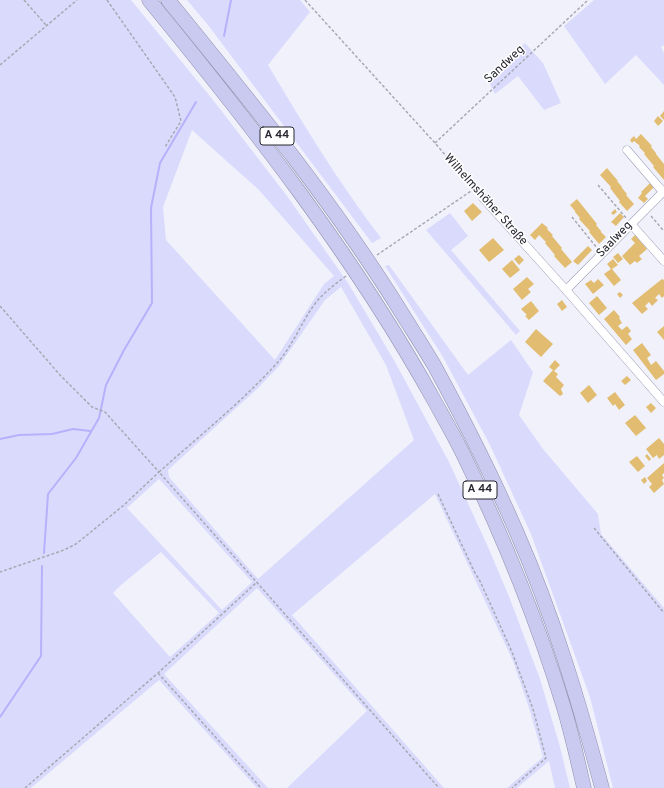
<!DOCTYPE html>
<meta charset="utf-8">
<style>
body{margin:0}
canvas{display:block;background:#f0f1fb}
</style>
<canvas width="664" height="788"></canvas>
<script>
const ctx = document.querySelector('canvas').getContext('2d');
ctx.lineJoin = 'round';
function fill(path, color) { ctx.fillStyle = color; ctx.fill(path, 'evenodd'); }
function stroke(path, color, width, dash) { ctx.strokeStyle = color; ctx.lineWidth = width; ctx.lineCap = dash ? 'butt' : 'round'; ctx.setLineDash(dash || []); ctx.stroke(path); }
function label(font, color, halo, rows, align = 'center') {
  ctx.font = font + ' Overpass,sans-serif'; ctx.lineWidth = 3; ctx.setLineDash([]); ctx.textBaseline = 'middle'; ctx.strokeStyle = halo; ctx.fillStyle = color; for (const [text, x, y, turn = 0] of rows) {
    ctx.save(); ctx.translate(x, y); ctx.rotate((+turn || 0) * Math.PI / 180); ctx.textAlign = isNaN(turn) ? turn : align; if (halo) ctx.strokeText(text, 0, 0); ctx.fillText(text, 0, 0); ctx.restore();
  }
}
fill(new Path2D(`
 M0 0H131L213 100 287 196 348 283 395 362 449 462 488 547 510 599 540 679 560 747 570 788H555L549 761 517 788H507L543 757 530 711 513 661 435 494 292 615 444 788H287L367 711 257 588 164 674 268 788H257L159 680 31 788H0ZM192 130 259 190 334 276 324 284 275 360 166 240 163 207ZM341 287 386 365 414 440 258 579 169 477 168 470 257 389 279 366 325 300ZM159 479 252 582 222 610 127 508ZM161 552 219 613 170 657 113 593 121 585Z
 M187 0H300L310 12 268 65C303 124 339 183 381 238L372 243 208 25Z
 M594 0H664V45L661 47 664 53V85L636 55 605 84 564 26Z
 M525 43 543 63 561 103 544 110 518 76 495 94 488 80Z
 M450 213 468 236 451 250 520 331 516 335 426 230Z
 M389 265 468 375 511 340 533 372 519 415 543 449 598 514 601 534 664 608V788H613L590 697 531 534 490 445 443 357 385 266Z`), '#dadafd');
stroke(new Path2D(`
 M224 36 231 0
 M0 439 19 435 52 434 73 429 90 431
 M44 553 48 494 76 458 99 418 106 385 124 350 152 303 151 208 160 163 196 102
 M0 717 41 656 42 566`), '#b5b2fb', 2);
fill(new Path2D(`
 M664 111V120L660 116Z
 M658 116 663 121 658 126 654 121Z
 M641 134 652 146 651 147 656 153V154L664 164V180L653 167 654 166 644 154 645 153 639 147 640 146 634 141 632 143 630 140 634 136 636 139Z
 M607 168 618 181H617L622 187V188L627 194 626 195 634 204 627 211 619 202 620 201 610 188 611 187 600 175Z
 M650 183 654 187 645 196 648 199 644 203 638 198 642 193 641 192Z
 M577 199 597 224 596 225 601 231V232L606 237 599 244 589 232 590 231 579 219 580 218 575 212V211L570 205Z
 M473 203 482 212 472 221 464 211Z
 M615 209 617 212 613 215 611 213Z
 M620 213 624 217 616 226 611 222Z
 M542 223 548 228 547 229 553 235 552 236 562 248 561 249 572 262 565 268 554 256 555 255 545 243 546 242 539 235 535 240 530 235Z
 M635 235 647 249 639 256 642 259 637 263 635 261 630 265 622 256 635 243 631 239Z
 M493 238 504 250 489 262 479 250Z
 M588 246 592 250 578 265 573 261Z
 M618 253 623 259 618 263 613 257Z
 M519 255 524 260 519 265 514 259Z
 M613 259 618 265 612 269 621 280 614 286 604 274 611 269 607 264Z
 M512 260 520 270 510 278 502 269Z
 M527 277 534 284 528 289 531 292 522 300 513 289Z
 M598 279 604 285 593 294 585 284 591 280 594 283Z
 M662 279 664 280V296L662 298 659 294 655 298 658 300 652 306 649 302 645 306 648 309 642 314 632 303Z
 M620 292 623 295 620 298 617 294Z
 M597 296 607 308 599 315 589 303Z
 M562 300 567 307 562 311 557 304Z
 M531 301 539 311 529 320 525 316 527 315 521 309Z
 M614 310 620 317 619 318 622 323 618 326 622 330 627 326 631 331 628 334 632 339 626 345 604 319Z
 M664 326V340L657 332Z
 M536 329 553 344 541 357 525 342Z
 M642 343 651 355 647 358 651 365 656 361 664 371V374L656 380 633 350Z
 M555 360 560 365 554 371 558 374 556 377 564 385 561 389 563 394 560 396 543 381 553 370 549 367Z
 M627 376 631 380 625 385 621 381Z
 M589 385 597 395 588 403 580 393Z
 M615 392 625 405 619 410 615 404 613 406 607 398Z
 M651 403 656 408 651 413 646 407Z
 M635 415 646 428 636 436 625 423Z
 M659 438 664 444V455L659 459 657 455 653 458 646 449Z
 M647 454 651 459 649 461 645 456Z
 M637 456 645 466 638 472 629 462Z
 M664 463V473L662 475 664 478 662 480 664 484 654 493 649 487 652 484 647 478Z
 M645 477 647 481 644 484 641 480Z`), '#e2bd71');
const street = new Path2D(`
 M627 150 663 192
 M483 198 566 290 664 402
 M631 224 664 261
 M566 290 664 191`);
const highway = new Path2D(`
 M149 0C253 127 355 257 435 402 445 420 456 439 465 458 504 538 538 623 564 708 572 735 578 762 584 788
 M168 0C251 102 334 203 403 315 413 331 424 348 434 365 464 420 492 475 517 533 553 615 579 702 602 788`);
stroke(street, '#9d9db6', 9);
stroke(highway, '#9190ad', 15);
stroke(new Path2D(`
 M24 0 46 25
 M107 0 175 97 181 121 165 147
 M305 0 435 143 477 192
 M0 65 77 0
 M435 143 588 0
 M598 185 627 219
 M651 216 663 230 664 229
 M572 217 597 248
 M377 255 474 189
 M346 276C334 285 323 293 314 305 301 323 293 345 278 362 243 401 198 437 159 472L439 788
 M0 306 60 375 92 407 105 412 159 472 124 505 76 544 64 550 0 572
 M438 494 474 571 480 581 512 652 533 709 546 758 512 788
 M594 528 664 613
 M158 673 261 788
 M25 788 158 673 257 582`), '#a7a8b2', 1.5, [3, 2]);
stroke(street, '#fff', 8);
stroke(highway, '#cac9f0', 14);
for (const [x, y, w] of [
 [277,136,34],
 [480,490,34]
]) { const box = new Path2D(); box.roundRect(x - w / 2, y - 9, w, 18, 3); ctx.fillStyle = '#fff'; ctx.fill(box); stroke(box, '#272731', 1); }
label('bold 11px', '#272731', null, [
 ["A 44",277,136],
 ["A 44",480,490]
]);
label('12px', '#272731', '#fff', [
 ["Sandweg",505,65,-43],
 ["Wilhelmshöher Straße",485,200,48],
 ["Saalweg",615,240,-46]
]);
</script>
